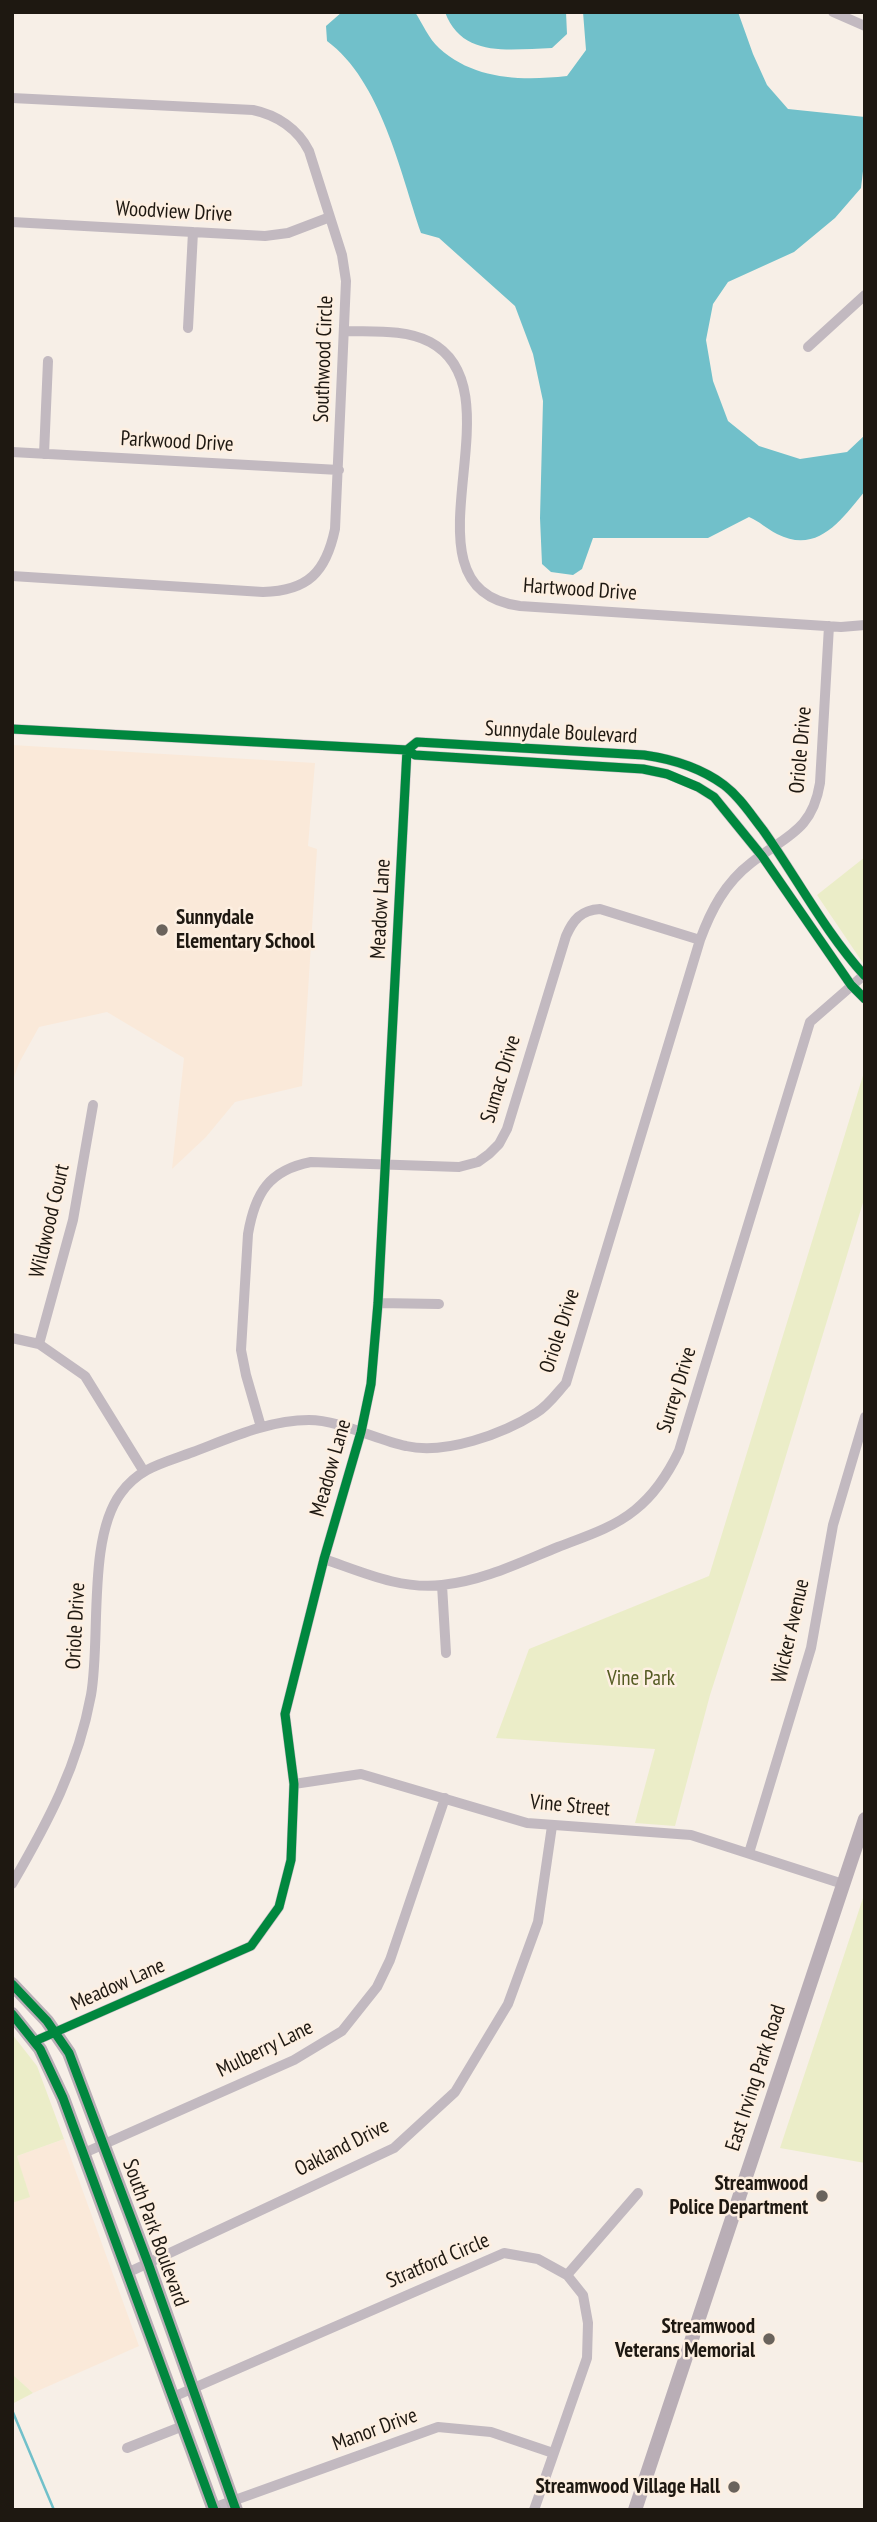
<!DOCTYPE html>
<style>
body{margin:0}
#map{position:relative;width:877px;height:2522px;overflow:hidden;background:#f7efe7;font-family:"PT Sans Narrow",sans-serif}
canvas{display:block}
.frame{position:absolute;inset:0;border:14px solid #1e1811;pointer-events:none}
</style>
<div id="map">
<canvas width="877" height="2522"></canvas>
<div class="frame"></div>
</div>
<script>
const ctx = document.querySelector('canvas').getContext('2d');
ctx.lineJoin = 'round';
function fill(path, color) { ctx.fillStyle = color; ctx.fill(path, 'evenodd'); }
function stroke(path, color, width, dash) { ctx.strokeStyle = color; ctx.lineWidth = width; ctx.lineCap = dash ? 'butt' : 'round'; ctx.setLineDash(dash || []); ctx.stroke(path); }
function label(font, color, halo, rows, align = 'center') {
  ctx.font = font + ' "PT Sans Narrow",sans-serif'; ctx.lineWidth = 5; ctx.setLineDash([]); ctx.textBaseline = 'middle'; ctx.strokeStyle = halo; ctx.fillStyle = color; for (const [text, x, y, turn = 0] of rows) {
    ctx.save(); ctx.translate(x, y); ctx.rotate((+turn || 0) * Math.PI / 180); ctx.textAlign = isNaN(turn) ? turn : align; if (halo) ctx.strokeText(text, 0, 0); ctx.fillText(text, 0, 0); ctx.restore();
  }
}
fill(new Path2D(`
 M12 745 315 763 308 846 317 849 302 1086 235 1102 206 1137 172 1169 184 1058 107 1012 39 1027 19 1063 12 1083Z
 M64 2139 139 2346 33 2393 12 2374V2203L29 2196 17 2156Z`), '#fae9d9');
fill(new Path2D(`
 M865 857V966L817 895Z
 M865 1069V1196L763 1531 710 1695 675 1826 635 1823 655 1749 496 1738 529 1649 709 1576Z
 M865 1892V2163L780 2148Z
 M12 2034 37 2066 64 2139 17 2156 30 2197 12 2203Z
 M12 2374 33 2393 12 2404Z`), '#ebedc8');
fill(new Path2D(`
 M342 12H415C422 23 429 39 439 48 474 80 522 81 567 76L586 50 583 12H738L753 54 767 85 788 109 865 117V154L861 188 835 218 794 252 728 282 713 304 706 340 713 381 728 421 759 446 800 459 847 452 865 435V491C842 519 818 555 777 534 767 529 759 521 749 517L708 538H593L582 569 573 575 551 572 542 564 540 518 543 401 533 354 515 306 439 238 421 233C400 171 381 81 327 41L326 26Z
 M445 12H566L567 34 552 48C511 49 462 59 445 12Z`), '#71c0ca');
stroke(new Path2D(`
 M12 2410 54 2510`), '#71c0ca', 2.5);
stroke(new Path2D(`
 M833 12 865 26
 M12 98 253 110C277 115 298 129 309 151L342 255 346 281 335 529C326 572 308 591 263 592L12 576
 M12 222 265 236 288 233 330 217
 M188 328 193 232
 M346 331C373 332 405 329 430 342 525 392 391 589 520 606L841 627 865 625
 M808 347 865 295
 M12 452 339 470
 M44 454 48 361
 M12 729 407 750 415 755 643 769 667 774 698 787 714 797 762 856 851 985 865 999
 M407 750 417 742 644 755C672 759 701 768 724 785 740 797 751 815 763 830 797 878 825 932 865 976
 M378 1303 439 1304
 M12 1338 39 1344 85 1376 143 1470
 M39 1344 73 1220 93 1105
 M261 1427 246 1375 241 1350 248 1234C255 1193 269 1170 311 1162L459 1167 478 1162 489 1154 499 1144 507 1129 566 936C573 920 581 910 600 909L700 940
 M324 1559C362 1572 401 1590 442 1585 483 1581 521 1562 558 1547 584 1537 613 1528 635 1510 655 1494 668 1474 679 1451L810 1022 864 975
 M442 1585 446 1653
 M294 1784 361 1774 527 1823 691 1835 843 1884
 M749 1853 811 1648 833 1525 865 1417
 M12 1884C48 1822 78 1766 91 1695 101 1639 87 1538 121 1493 140 1467 164 1463 193 1452 230 1438 269 1420 309 1420 339 1420 377 1440 406 1446 445 1455 503 1434 536 1413 548 1406 557 1393 566 1383L700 940C711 910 725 883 751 863 785 836 812 832 820 783L829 626
 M35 2041 251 1946 279 1907 291 1860 294 1784 285 1714 324 1559 361 1432 371 1384 378 1303 407 750
 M84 2153 294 2060 342 2031 377 1987 390 1960 445 1798
 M127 2273 394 2148 455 2092 508 2004 538 1922 552 1826
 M567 2275 638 2193
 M173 2397 504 2253 538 2259 567 2275 583 2295 588 2323 587 2358 534 2510
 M127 2448 183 2426
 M213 2508 438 2427 491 2432 553 2453`), '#c2b9c0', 10);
stroke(new Path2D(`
 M12 1984 47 2021 69 2053 148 2263 236 2510
 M12 2014 40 2049 63 2098 214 2510
 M635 2510 865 1819`), '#b9aeb6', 14);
stroke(new Path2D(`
 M12 729 407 750 415 755 643 769 667 774 698 787 714 797 762 856 851 985 865 999
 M407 750 417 742 644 755C672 759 701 768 724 785 740 797 751 815 763 830 797 878 825 932 865 976
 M12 1984 47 2021 69 2053 148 2263 236 2510
 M12 2014 40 2049 63 2098 214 2510
 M35 2041 251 1946 279 1907 291 1860 294 1784 285 1714 324 1559 361 1432 371 1384 378 1303 407 750`), '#00873e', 9);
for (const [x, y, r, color] of [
 [162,930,7,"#6a635c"],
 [822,2196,7,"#6a635c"],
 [769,2339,7,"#6a635c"],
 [734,2487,7,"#6a635c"]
]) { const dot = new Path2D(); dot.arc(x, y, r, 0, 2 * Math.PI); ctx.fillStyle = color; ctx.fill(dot); stroke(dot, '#fdefe1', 2.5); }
label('21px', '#1e1811', '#fdefe1', [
 ["Woodview Drive",174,212,3],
 ["Southwood Circle",324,359,-88],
 ["Parkwood Drive",177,442,3],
 ["Hartwood Drive",580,590,4],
 ["Sunnydale Boulevard",561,733,3],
 ["Oriole Drive",801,750,-85],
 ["Meadow Lane",381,909,-87],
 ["Sumac Drive",501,1079,-73],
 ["Wildwood Court",50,1221,-77],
 ["Oriole Drive",560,1331,-72],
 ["Surrey Drive",677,1390,-73],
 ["Meadow Lane",331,1468,-74],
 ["Oriole Drive",76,1626,-87],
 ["Wicker Avenue",791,1631,-77],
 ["Vine Street",570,1806,5],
 ["Meadow Lane",118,1985,-24],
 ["Mulberry Lane",265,2049,-26],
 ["East Irving Park Road",756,2078,-72],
 ["Oakland Drive",342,2148,-27],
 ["South Park Boulevard",155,2233,70],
 ["Stratford Circle",438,2261,-23],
 ["Manor Drive",375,2430,-20]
]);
label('bold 21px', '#1e1811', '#fdefe1', [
 ["Sunnydale",176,918,"left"],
 ["Elementary School",176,942,"left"],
 ["Streamwood",808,2184],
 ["Police Department",808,2208],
 ["Streamwood",755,2327],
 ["Veterans Memorial",755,2351],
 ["Streamwood Village Hall",720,2487]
], 'right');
label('21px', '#545b22', '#fdefe1', [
 ["Vine Park",641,1679]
]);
</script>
